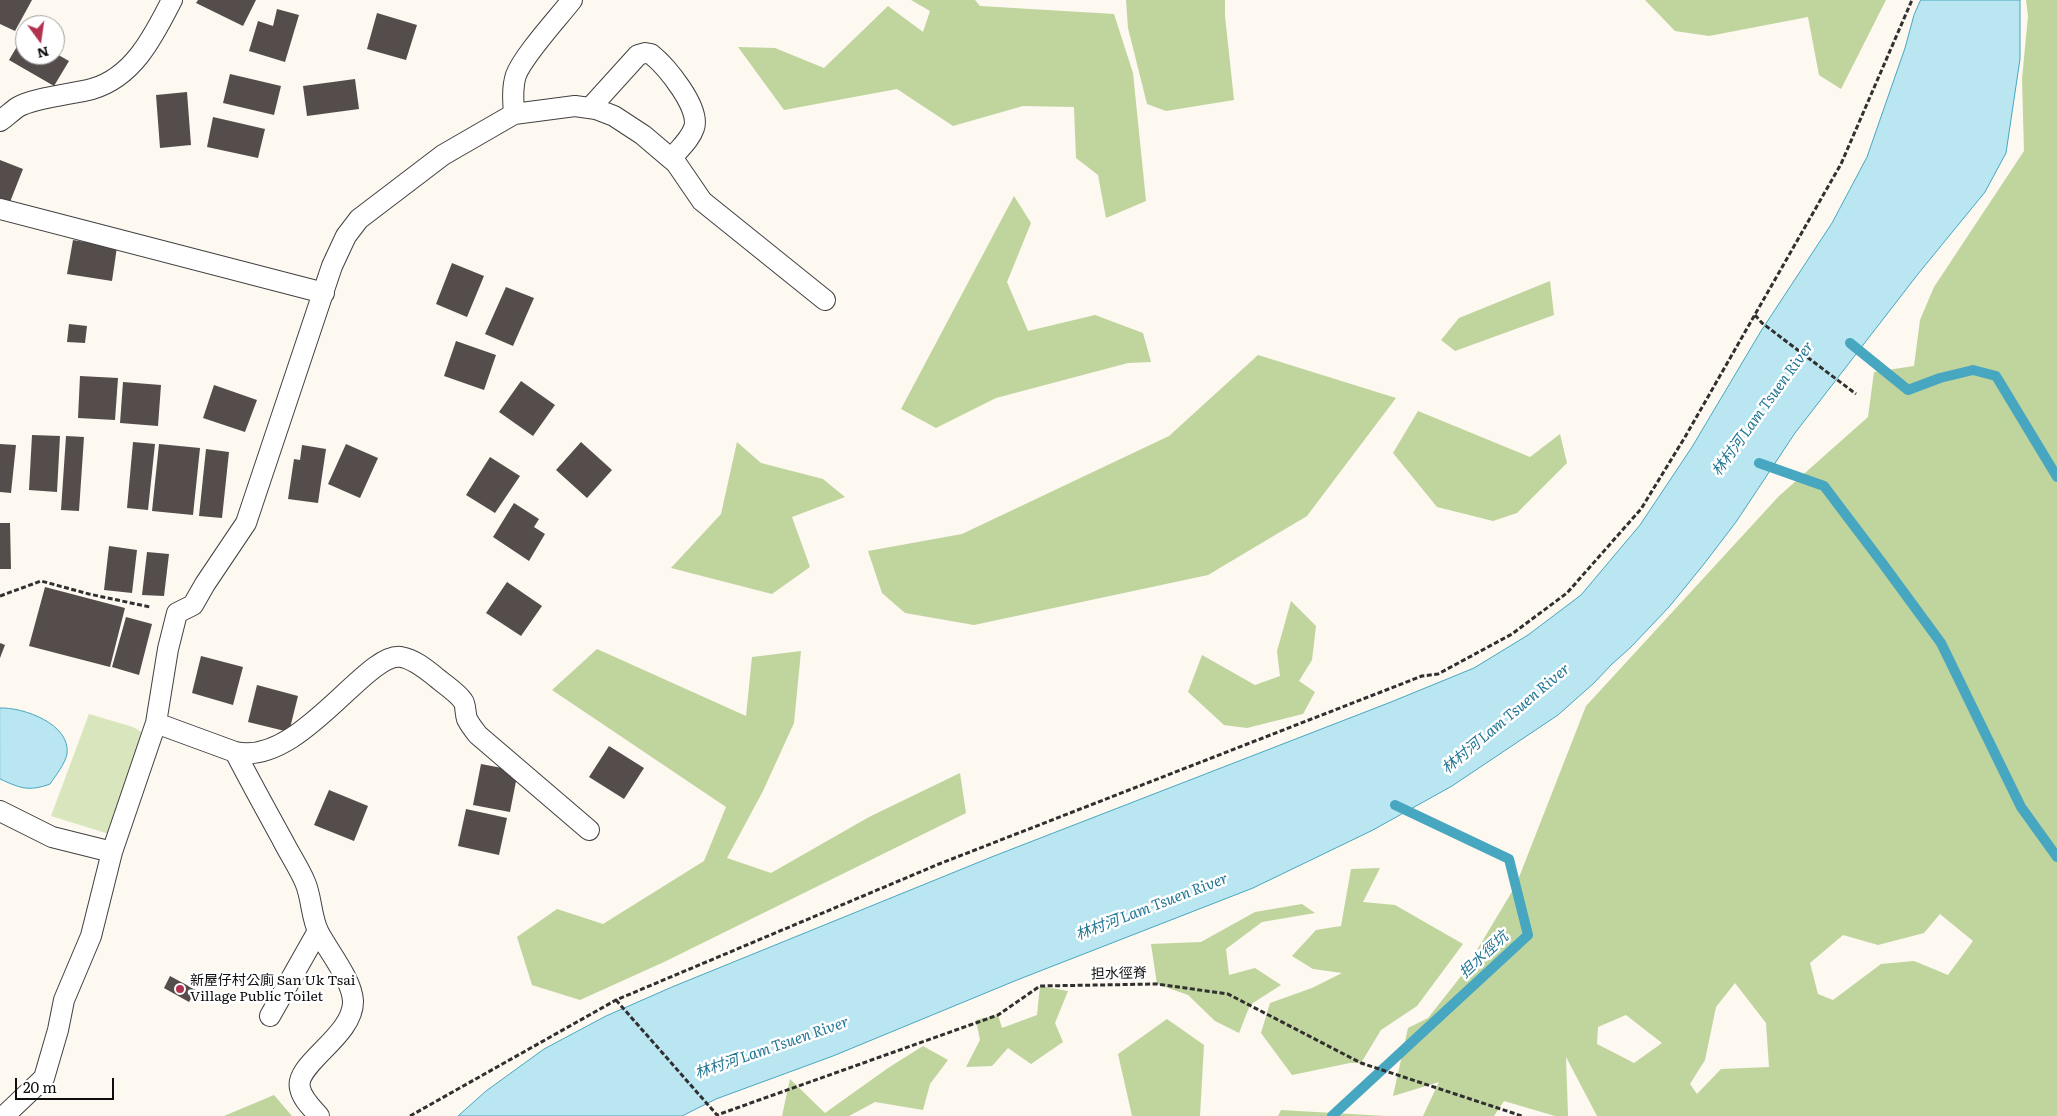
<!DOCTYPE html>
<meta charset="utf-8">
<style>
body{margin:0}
#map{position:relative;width:2057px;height:1116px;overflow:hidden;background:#fdf8f0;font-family:Literata,serif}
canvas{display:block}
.north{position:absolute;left:15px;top:15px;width:50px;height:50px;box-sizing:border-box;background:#fff;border:1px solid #9f9f9f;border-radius:50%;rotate:166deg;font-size:14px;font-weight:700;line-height:20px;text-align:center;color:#0e0e0e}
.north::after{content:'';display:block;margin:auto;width:18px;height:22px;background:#b13350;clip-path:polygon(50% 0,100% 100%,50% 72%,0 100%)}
.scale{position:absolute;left:15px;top:1078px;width:99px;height:22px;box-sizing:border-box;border:2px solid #0e0e0e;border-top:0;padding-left:6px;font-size:15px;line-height:18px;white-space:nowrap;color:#0e0e0e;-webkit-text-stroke:4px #fff;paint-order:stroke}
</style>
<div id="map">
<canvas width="2057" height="1116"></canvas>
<div class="north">N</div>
<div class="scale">20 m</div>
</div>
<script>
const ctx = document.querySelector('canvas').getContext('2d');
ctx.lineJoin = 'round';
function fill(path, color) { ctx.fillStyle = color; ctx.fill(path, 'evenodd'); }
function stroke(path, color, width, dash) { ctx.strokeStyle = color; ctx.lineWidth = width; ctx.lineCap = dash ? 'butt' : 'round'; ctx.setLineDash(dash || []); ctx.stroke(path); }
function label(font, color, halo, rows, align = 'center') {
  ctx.font = font + ' Literata,"Noto Sans TC",serif'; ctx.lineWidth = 5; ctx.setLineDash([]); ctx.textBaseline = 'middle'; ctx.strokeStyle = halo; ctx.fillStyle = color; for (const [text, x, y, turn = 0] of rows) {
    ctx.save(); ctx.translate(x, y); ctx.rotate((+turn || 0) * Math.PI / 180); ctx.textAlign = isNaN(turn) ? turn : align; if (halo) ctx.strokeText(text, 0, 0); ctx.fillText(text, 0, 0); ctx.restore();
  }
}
fill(new Path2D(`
 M89 714 133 727 143 733 109 834 51 816Z`), '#d9e5bc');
fill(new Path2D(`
 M911 0H975L980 6 1114 14 1133 73 1146 201 1106 218 1098 175 1076 158 1074 107 1023 106 953 126 897 89 784 110 738 47 775 48 824 68 888 6 923 32 930 11Z
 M1126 0H1225V16L1234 100 1166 111 1147 104 1128 28Z
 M1645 0H1886L1841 89 1819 75 1808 17 1709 36 1675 31Z
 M2026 0H2057V1116H1597L1566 1057 1568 1116H1555L1504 1101 1494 1116H1423L1439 1082 1393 1096 1408 1028 1428 1018 1462 975 1516 885 1586 706 1779 496 1868 417 1874 372 1914 366 1920 320 1934 287 2024 151 2022 79 2028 16ZM1940 914 1973 941 1948 975 1914 961 1881 964 1833 1000 1818 994 1810 963 1843 935 1878 945 1924 933ZM1735 983 1766 1023 1769 1067 1721 1069 1697 1094 1690 1084 1705 1060 1716 1007ZM1626 1015 1662 1043 1634 1063 1597 1044 1598 1027Z
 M1014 196 1031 223 1007 282 1028 331 1095 315 1143 333 1151 362 1128 363 996 398 936 428 901 409Z
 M1550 281 1554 315 1455 351 1441 340 1459 318Z
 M1258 355 1396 398 1307 516 1208 575 974 625 905 613 882 593 868 551 962 534 1169 436Z
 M1418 411 1530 457 1560 434 1567 463 1517 513 1493 521 1437 507 1393 453Z
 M737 442 761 463 823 479 845 497 792 517 810 567 772 594 671 568 721 514Z
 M1291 601 1316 626 1312 660 1299 681 1315 692 1303 714 1247 728 1224 725 1188 692 1202 655 1255 685 1280 676 1277 651Z
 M597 649 746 716 752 657 801 651 794 723 763 791 727 858 771 873 869 817 960 773 966 813 664 962 580 1000 532 985 517 937 557 909 603 924 704 861 726 807 552 690Z
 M1380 868 1363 902 1395 905 1463 944 1417 1006 1381 1030 1361 1063H1350L1292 1075 1261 1033 1270 1003 1312 988 1342 973 1313 969 1292 956 1316 930 1341 926 1351 869Z
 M1302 904 1315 913 1262 922 1226 949 1229 975 1255 968 1281 985 1250 1005 1239 1033 1215 1021 1188 995 1157 984 1151 944 1201 942 1255 912Z
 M1040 986 1068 991 1055 1023 1063 1042 1031 1064 1008 1048 992 1066 966 1067 980 1040 976 1020 998 1015 1002 1028 1037 1015Z
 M1167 1019 1204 1045 1200 1116H1132L1118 1054Z
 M923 1046 948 1060 930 1084 923 1110 875 1102 849 1116H782L790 1079 825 1113 888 1068Z
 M274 1095 292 1116H224Z
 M1281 1110 1386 1116H1278Z`), '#c0d49d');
const water = new Path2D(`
 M1921 0H2020V59L2006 153 1985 192 1918 274 1795 433 1736 522 1704 564 1669 607 1630 648 1612 664 1594 683 1558 715 1452 786 1373 830 1253 888 1017 980 833 1056 716 1099 682 1116H458L486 1091 544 1049 606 1016 672 987 994 856 1391 702 1474 668 1528 635 1581 595 1640 525 1692 447 1761 331 1832 223 1867 157 1905 48 1914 15Z
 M0 708C23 707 71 724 67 754 65 764 56 775 50 784 28 792 20 788 0 779Z`);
fill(water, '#b9e6f0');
stroke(water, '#47a6c0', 1);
stroke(new Path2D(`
 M1850 343 1908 390 1940 378 1973 370 1996 376 2057 477
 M1759 463 1824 486 1883 564 1941 643 2021 807 2057 857
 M1332 1116 1528 935 1509 859 1395 805`), '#47a6c0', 10);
fill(new Path2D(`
 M0 0H32L15 31 0 24Z
 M198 0H256L243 26 196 3Z
 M277 9 299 15 285 62 249 51 258 21 273 26Z
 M377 13 417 25 406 60 367 49Z
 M25 33V55H55V53L69 61 54 86 9 60Z
 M230 74 281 86 274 115 223 103Z
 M355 79 359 109 307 116 303 86Z
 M187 92 191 145 160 148 156 95Z
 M213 117 265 129 258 158 207 147Z
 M0 160 23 169 10 202 0 198Z
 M73 240 117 247 112 281 67 274Z
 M452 263 484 276 467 317 436 304Z
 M506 287 534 298 513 346 485 334Z
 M69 324 87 326 85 343 67 342Z
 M456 341 496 355 484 390 444 376Z
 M80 376 118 378 115 420 78 418Z
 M521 381 555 405 533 436 499 412Z
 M123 382 161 385 158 426 120 423Z
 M214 385 257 400 245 432 203 418Z
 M32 435 60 436 57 492 29 490Z
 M66 436 84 437 79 511 61 510Z
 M133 442 155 444 148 510 127 508Z
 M581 442 612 470 587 498 556 470Z
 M0 444 16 445 11 493 0 492Z
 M159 444 200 448 193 515 152 511Z
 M346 444 378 458 360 498 328 484Z
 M302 445 326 449 318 503 288 499 294 459 300 460Z
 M206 449 229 452 222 518 199 516Z
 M490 457 520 476 495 513 466 495Z
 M514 503 539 519 534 527 545 534 529 561 493 537Z
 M0 523H10L11 569H0Z
 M109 546 137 550 132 593 104 590Z
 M147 552 169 554 164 596 142 595Z
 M507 582 542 606 521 636 486 613Z
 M45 587 125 608 110 667 29 646Z
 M126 617 152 624 139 675 112 667Z
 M0 643 5 645 0 658Z
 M201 656 243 667 233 705 192 693Z
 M257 685 298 696 289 732 248 722Z
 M609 746 644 768 624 799 589 777Z
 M481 764 518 771 510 812 473 805Z
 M329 790 368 806 354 841 314 825Z
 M466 809 507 818 499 855 458 846Z
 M170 976 196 990 189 1002 164 988Z`), '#554d4b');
const service = new Path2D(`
 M590 108 638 55 645 53 651 54C666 66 701 108 694 128 690 140 679 149 671 159
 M514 114C513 101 512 87 516 75 523 56 558 18 572 0
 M0 121C6 117 12 111 18 107 33 98 73 94 92 89 134 77 154 35 172 0
 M0 209 324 293
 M156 723 235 752C300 767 366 651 401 657 414 659 427 670 437 678 445 685 457 692 463 701 466 705 465 713 467 719 470 725 474 730 478 735L589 830
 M235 752C250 781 266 810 282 839 289 853 299 868 305 882 312 898 311 918 319 933 329 952 352 980 353 1001 354 1036 294 1064 300 1088 302 1099 312 1108 319 1116
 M0 811 52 837 112 852
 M270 1016 318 931
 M4 1116 44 1078 58 1030 64 1000 91 936 112 852 156 723 168 649 177 613 193 605 205 584 246 523 332 266 346 236 359 219 443 155 514 114 575 106 596 109 614 116 643 135 676 163 702 201 825 300`);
stroke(service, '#414141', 22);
stroke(new Path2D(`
 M1755 315 1762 323 1856 394
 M0 596 41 581 89 594 150 607
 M616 1000 717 1115 998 1015 1040 986 1157 984 1228 994 1361 1063 1522 1116
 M410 1116 616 1000 939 864 1422 676 1438 674 1512 634 1567 593 1641 509 1685 437 1841 164 1912 0`), '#303030', 3, [5, 2.5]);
stroke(service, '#fff', 20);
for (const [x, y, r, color] of [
 [180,989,5,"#b13350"]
]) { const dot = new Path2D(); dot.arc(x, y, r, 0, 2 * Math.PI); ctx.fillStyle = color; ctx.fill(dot); stroke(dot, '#fff', 2); }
label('14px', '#0e0e0e', '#fff', [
 ["担水徑脊",1119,974,-1]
]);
label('14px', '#0e0e0e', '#fff', [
 ["新屋仔村公廁 San Uk Tsai",190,981],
 ["Village Public Toilet",190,997]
], 'left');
label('italic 15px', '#237794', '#fff', [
 ["林村河 Lam Tsuen River",1763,409,-54],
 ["林村河 Lam Tsuen River",1506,719,-40],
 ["林村河 Lam Tsuen River",1152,907,-21],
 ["担水徑坑",1484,955,-43],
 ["林村河 Lam Tsuen River",772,1048,-19]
]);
</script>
